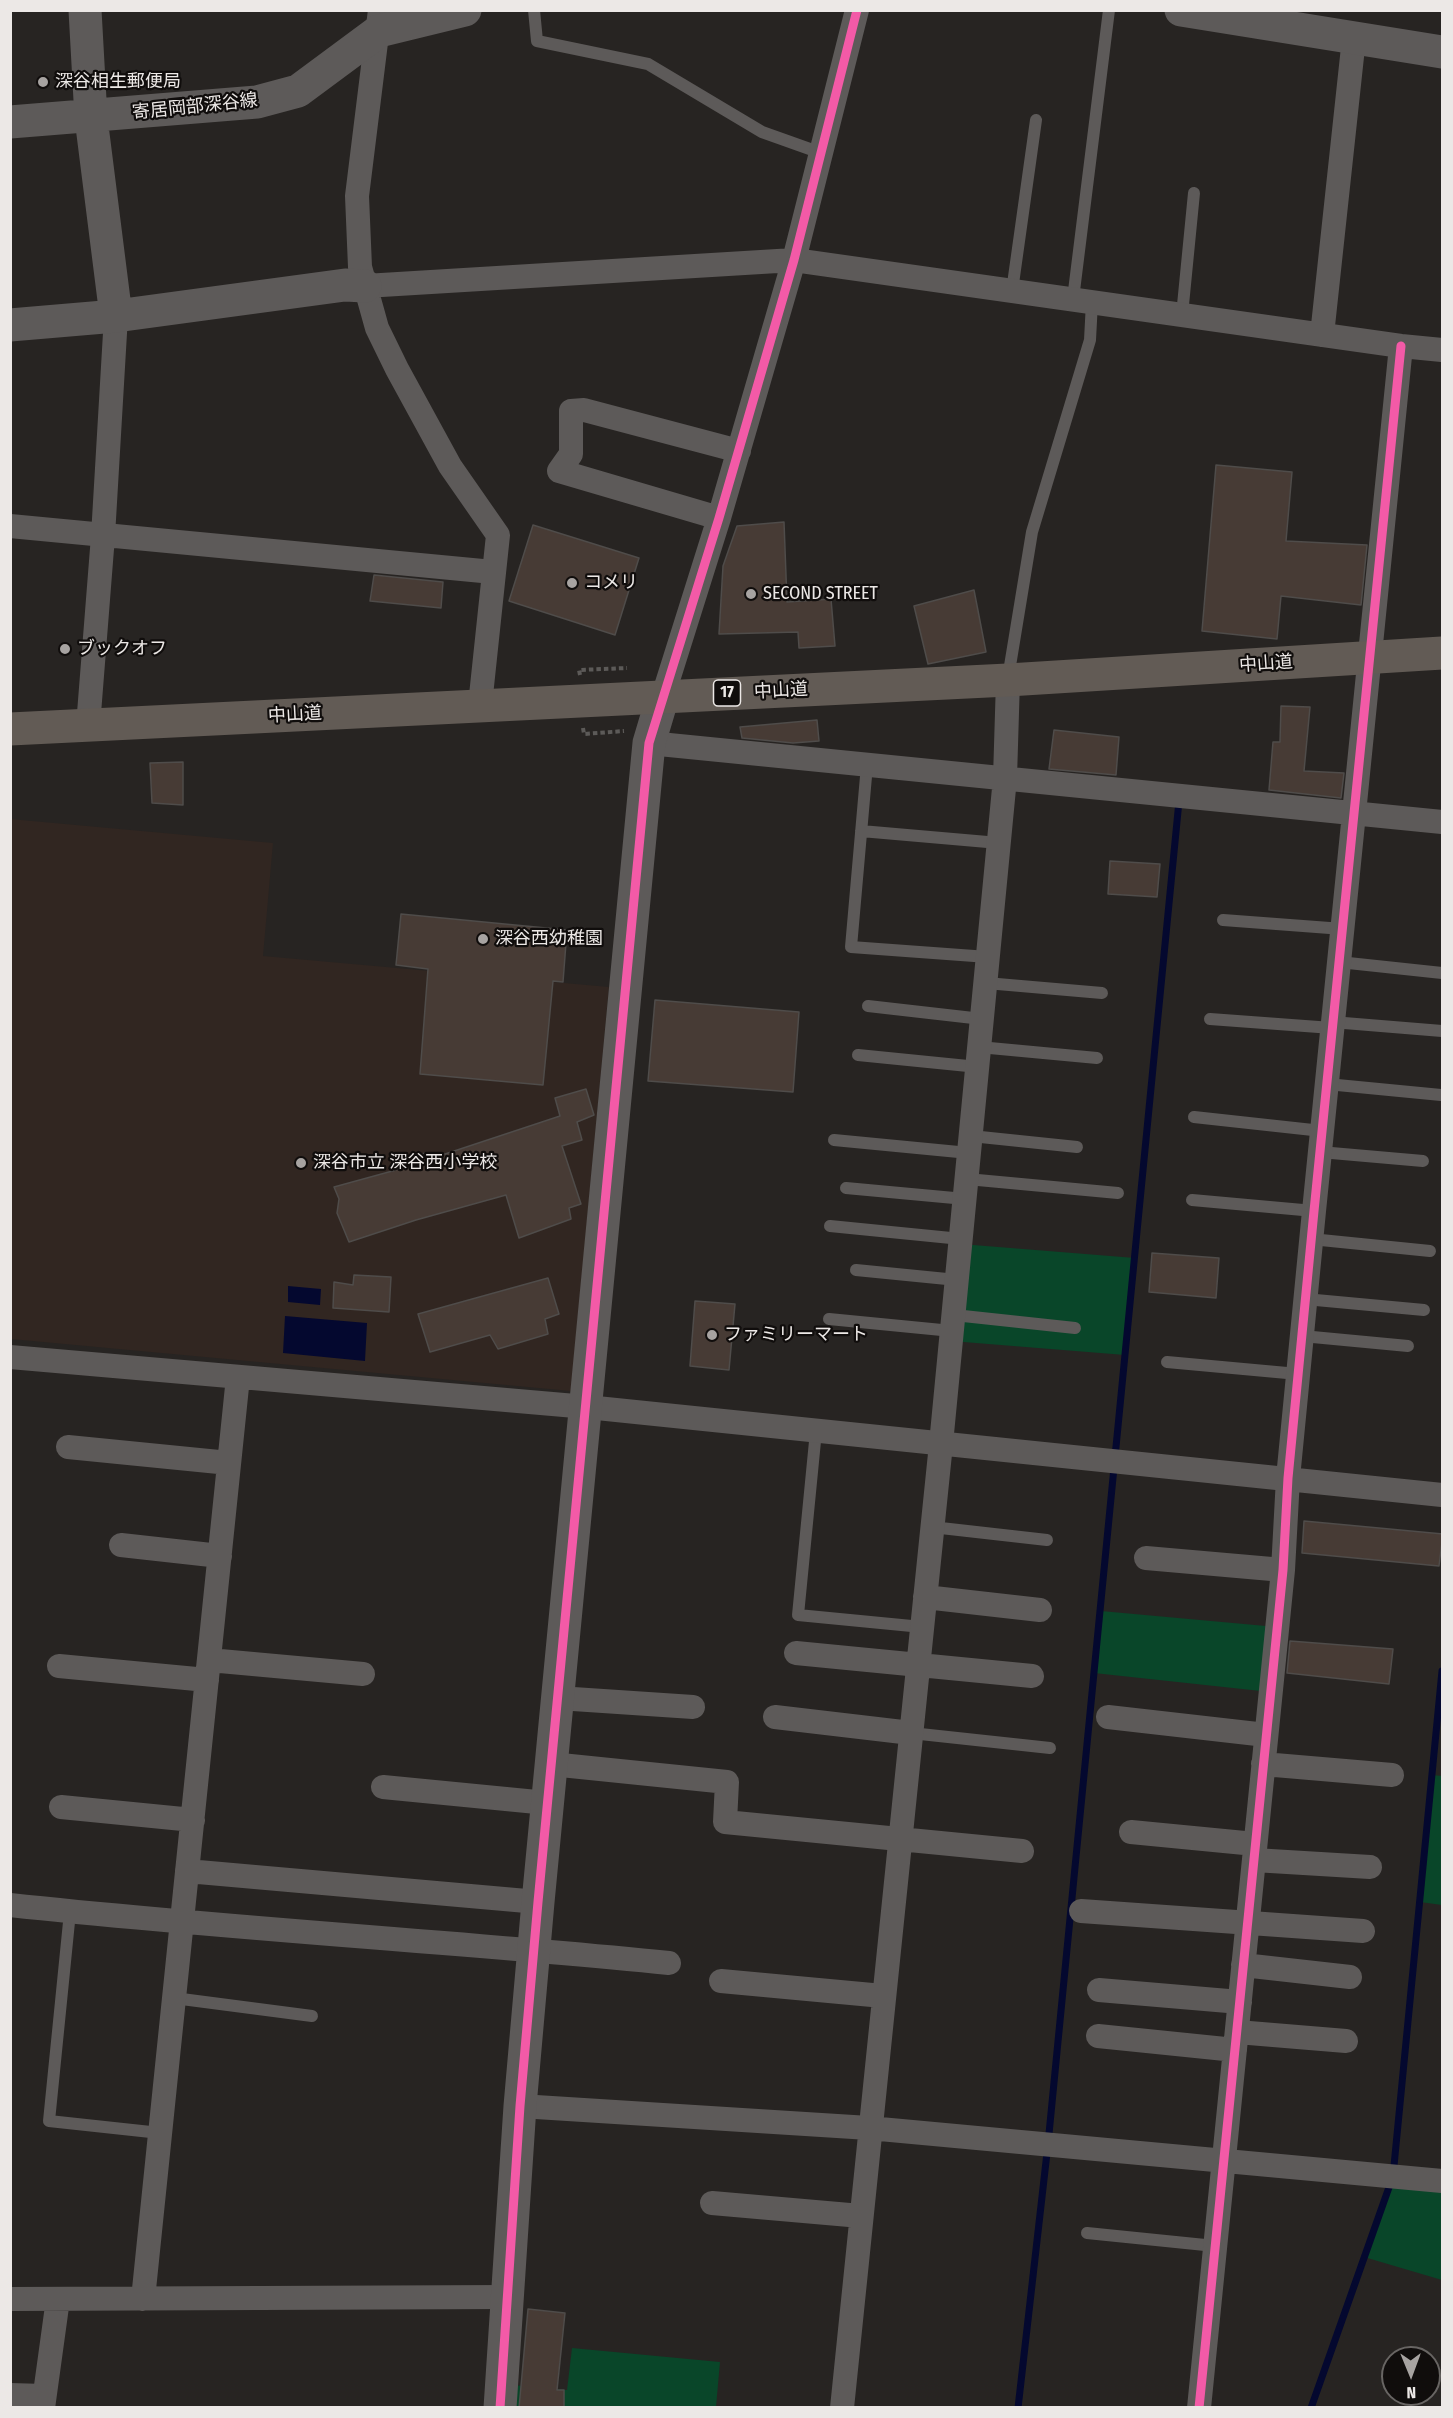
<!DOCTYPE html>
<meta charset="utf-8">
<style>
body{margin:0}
#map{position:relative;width:1453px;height:2418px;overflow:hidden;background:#272422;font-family:"Fira Sans Condensed",sans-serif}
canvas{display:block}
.frame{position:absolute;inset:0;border:12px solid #ece8e6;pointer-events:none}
.north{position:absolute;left:1381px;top:2346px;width:60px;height:60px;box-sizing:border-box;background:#100d0c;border:2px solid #686563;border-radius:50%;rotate:179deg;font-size:16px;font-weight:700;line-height:24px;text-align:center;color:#ece8e6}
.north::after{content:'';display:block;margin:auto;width:21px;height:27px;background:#a7a3a1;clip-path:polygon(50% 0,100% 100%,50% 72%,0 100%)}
</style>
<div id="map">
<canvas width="1453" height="2418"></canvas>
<div class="frame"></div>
<div class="north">N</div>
</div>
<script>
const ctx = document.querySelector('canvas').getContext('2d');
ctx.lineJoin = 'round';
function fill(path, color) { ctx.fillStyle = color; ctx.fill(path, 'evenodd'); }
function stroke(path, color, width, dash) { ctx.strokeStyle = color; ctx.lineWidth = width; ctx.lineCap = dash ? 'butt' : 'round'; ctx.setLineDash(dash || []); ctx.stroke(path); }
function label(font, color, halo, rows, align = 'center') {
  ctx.font = font + ' "Fira Sans Condensed","Noto Sans JP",sans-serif'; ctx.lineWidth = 4.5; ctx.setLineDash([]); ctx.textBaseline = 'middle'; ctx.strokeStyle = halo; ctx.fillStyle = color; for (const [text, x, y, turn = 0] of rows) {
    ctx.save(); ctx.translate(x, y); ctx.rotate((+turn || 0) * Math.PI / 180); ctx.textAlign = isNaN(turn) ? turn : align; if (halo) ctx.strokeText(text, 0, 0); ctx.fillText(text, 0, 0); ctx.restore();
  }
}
fill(new Path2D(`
 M10 819 273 843 263 956 609 987 571 1391 11 1339Z`), '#312621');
fill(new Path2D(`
 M961 1244 1135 1258 1125 1355 951 1341Z
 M1101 1611 1277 1627 1270 1692 1094 1673Z
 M1432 1775 1442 1776V1905L1420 1902Z
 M1393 2176 1442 2181V2280L1364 2257Z
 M572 2348 720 2362 716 2407 500 2408 502 2384 567 2390Z`), '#094629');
fill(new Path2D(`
 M288 1286 321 1289 320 1305 288 1302Z
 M285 1316 367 1323 365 1361 283 1353Z`), '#04082f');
stroke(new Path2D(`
 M1018 2408 1048 2144 1179 801
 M1311 2408 1393 2176 1442 1671`), '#04082f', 7);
const building = new Path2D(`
 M1216 465 1292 472 1286 541 1367 545 1361 605 1281 596 1277 639 1202 631Z
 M784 522 787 602 831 599 835 646 799 648 798 632 719 634 723 566 737 526Z
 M533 525 639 558 615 635 509 601Z
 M374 575 443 582 441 608 370 601Z
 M974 590 986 652 928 664 914 606Z
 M1281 706 1310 707 1304 771 1344 773 1341 798 1269 790 1273 742H1280Z
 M817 720 819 741 793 743 742 738 740 727Z
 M1054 730 1119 737 1116 775 1049 769Z
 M183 762V805L152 803 150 763Z
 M1110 861 1160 864 1157 897 1108 894Z
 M401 914 567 930 563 982 553 981 543 1085 420 1074 428 969 396 965Z
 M655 1000 799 1012 793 1092 648 1081Z
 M586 1089 594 1115 577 1122 582 1140 562 1146 581 1204 569 1208 571 1219 519 1238 506 1195 416 1220 349 1242 337 1213 339 1199 334 1187 396 1170 411 1158 425 1153 427 1160 560 1116 555 1098Z
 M1152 1253 1219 1258 1216 1298 1149 1292Z
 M354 1275 391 1277 389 1312 333 1308 334 1282 353 1285Z
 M548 1278 559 1314 545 1319 548 1334 498 1349 490 1335 430 1352 418 1314Z
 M695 1301 735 1304 729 1370 690 1366Z
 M1304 1521 1443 1534 1439 1566 1302 1553Z
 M1290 1641 1393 1649 1389 1684 1287 1673Z
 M528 2309 565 2313 557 2390H564V2408H519Z`);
fill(building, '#473b35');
stroke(building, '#4f4c4a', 1.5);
stroke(new Path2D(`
 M580 675 579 670 627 668
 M583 728 584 734 624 731`), '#5c5a58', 4, [4.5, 3]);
stroke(new Path2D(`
 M534 10 537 41 648 64 762 132 821 153
 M1012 291 1036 120
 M1073 299 1109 10
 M1182 315 1194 193
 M1008 678 1032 532 1090 340 1092 302
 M867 765 851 947 988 957
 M861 831 999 843
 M1223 920 1343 929
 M1339 962 1442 973
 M986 983 1102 993
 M868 1006 982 1019
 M1210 1019 1332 1028
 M1332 1022 1442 1031
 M979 1047 1097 1058
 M858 1055 978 1067
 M1327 1084 1441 1095
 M1194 1117 1322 1131
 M971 1136 1077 1147
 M834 1140 969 1153
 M1320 1152 1423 1161
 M967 1179 1118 1193
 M846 1188 965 1199
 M1192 1200 1314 1211
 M830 1226 961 1239
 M1311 1239 1430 1251
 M856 1270 957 1280
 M1305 1299 1424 1310
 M954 1315 1075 1328
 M829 1319 952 1331
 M1302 1336 1408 1346
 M1167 1362 1298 1374
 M816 1431 798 1615 922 1627
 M932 1527 1047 1540
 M911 1733 1050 1748
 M70 1912 49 2121 160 2133
 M174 1998 312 2016
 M1087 2233 1215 2246`), '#5d5a59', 12);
stroke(new Path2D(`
 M380 10 357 196 360 267 377 328 397 369 450 466 498 535 480 705
 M365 286 794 260 1401 346 1442 350
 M1322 335 1354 38
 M719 518 559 471 571 454V411L584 410 739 451
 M10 526 493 572
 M663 696 719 518 794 260 857 10
 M88 726 103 536 116 316
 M649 743 1442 822
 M10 1357 587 1407 1442 1495
 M68 1447 229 1463
 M121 1545 220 1556
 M1146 1558 1283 1570
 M925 1597 1040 1610
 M796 1653 1032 1676
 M209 1660 363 1674
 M59 1666 207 1680
 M558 1698 693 1707
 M775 1717 911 1733
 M1108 1717 1266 1735
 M551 1764 727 1782 725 1822 1022 1851
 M1263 1764 1392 1775
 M383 1787 547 1803
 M61 1807 193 1820
 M1131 1832 1255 1844
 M1254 1860 1370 1867
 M187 1871 538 1902
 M10 1905C230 1929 450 1941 669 1963
 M1081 1911 1363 1931
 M1243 1965 1350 1977
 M721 1981 883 1996
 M1099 1990 1240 2002
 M1237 2032 1346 2041
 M1098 2036 1235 2050
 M520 2106 869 2128 1442 2181
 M712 2203 861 2216
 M10 2299 508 2297
 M143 2299 238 1377
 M10 2395 44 2396
 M43 2408 58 2299
 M842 2408 941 1444 1005 778 1008 680
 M1199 2408 1283 1570 1288 1478 1314 1211 1401 346`), '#5d5a59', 24);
stroke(new Path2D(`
 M85 10 91 118 116 316
 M1181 10 1442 52
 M10 122 257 102 298 91 379 31 465 10
 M10 325 116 316 345 285 365 286
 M500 2408 520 2106 538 1902 649 743 663 696`), '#5d5a59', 33);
stroke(new Path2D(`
 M10 729 1008 680 1442 653`), '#625b55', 33);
stroke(new Path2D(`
 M500 2408 520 2106 538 1902 649 743 719 518 794 260 857 10
 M1199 2408 1283 1570 1288 1478 1314 1211 1401 346`), '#f35aa7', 9);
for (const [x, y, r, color] of [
 [43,82,6,"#a7a3a1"],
 [572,583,6,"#a7a3a1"],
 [751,594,6,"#a7a3a1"],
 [65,649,6,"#a7a3a1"],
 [483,939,6,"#a7a3a1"],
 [301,1163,6,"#a7a3a1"],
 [712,1335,6,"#a7a3a1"]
]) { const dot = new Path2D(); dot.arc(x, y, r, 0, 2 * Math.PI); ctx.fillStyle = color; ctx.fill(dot); stroke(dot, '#100d0c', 2); }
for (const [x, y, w] of [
 [727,693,27]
]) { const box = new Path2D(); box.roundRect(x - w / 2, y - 13, w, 26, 4.5); ctx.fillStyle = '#100d0c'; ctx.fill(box); stroke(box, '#ece8e6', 1.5); }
label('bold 16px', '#ece8e6', null, [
 ["17",727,693]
]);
label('18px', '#ece8e6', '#100d0c', [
 ["深谷相生郵便局",55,82],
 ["コメリ",584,583],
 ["SECOND STREET",763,594],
 ["ブックオフ",77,649],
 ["深谷西幼稚園",495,939],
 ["深谷市立 深谷西小学校",313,1163],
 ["ファミリーマート",724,1335]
], 'left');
label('18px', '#ece8e6', '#100d0c', [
 ["寄居岡部深谷線",195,107,-6],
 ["中山道",1266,664,-4],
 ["中山道",781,691,-3],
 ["中山道",295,715,-3]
]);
</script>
